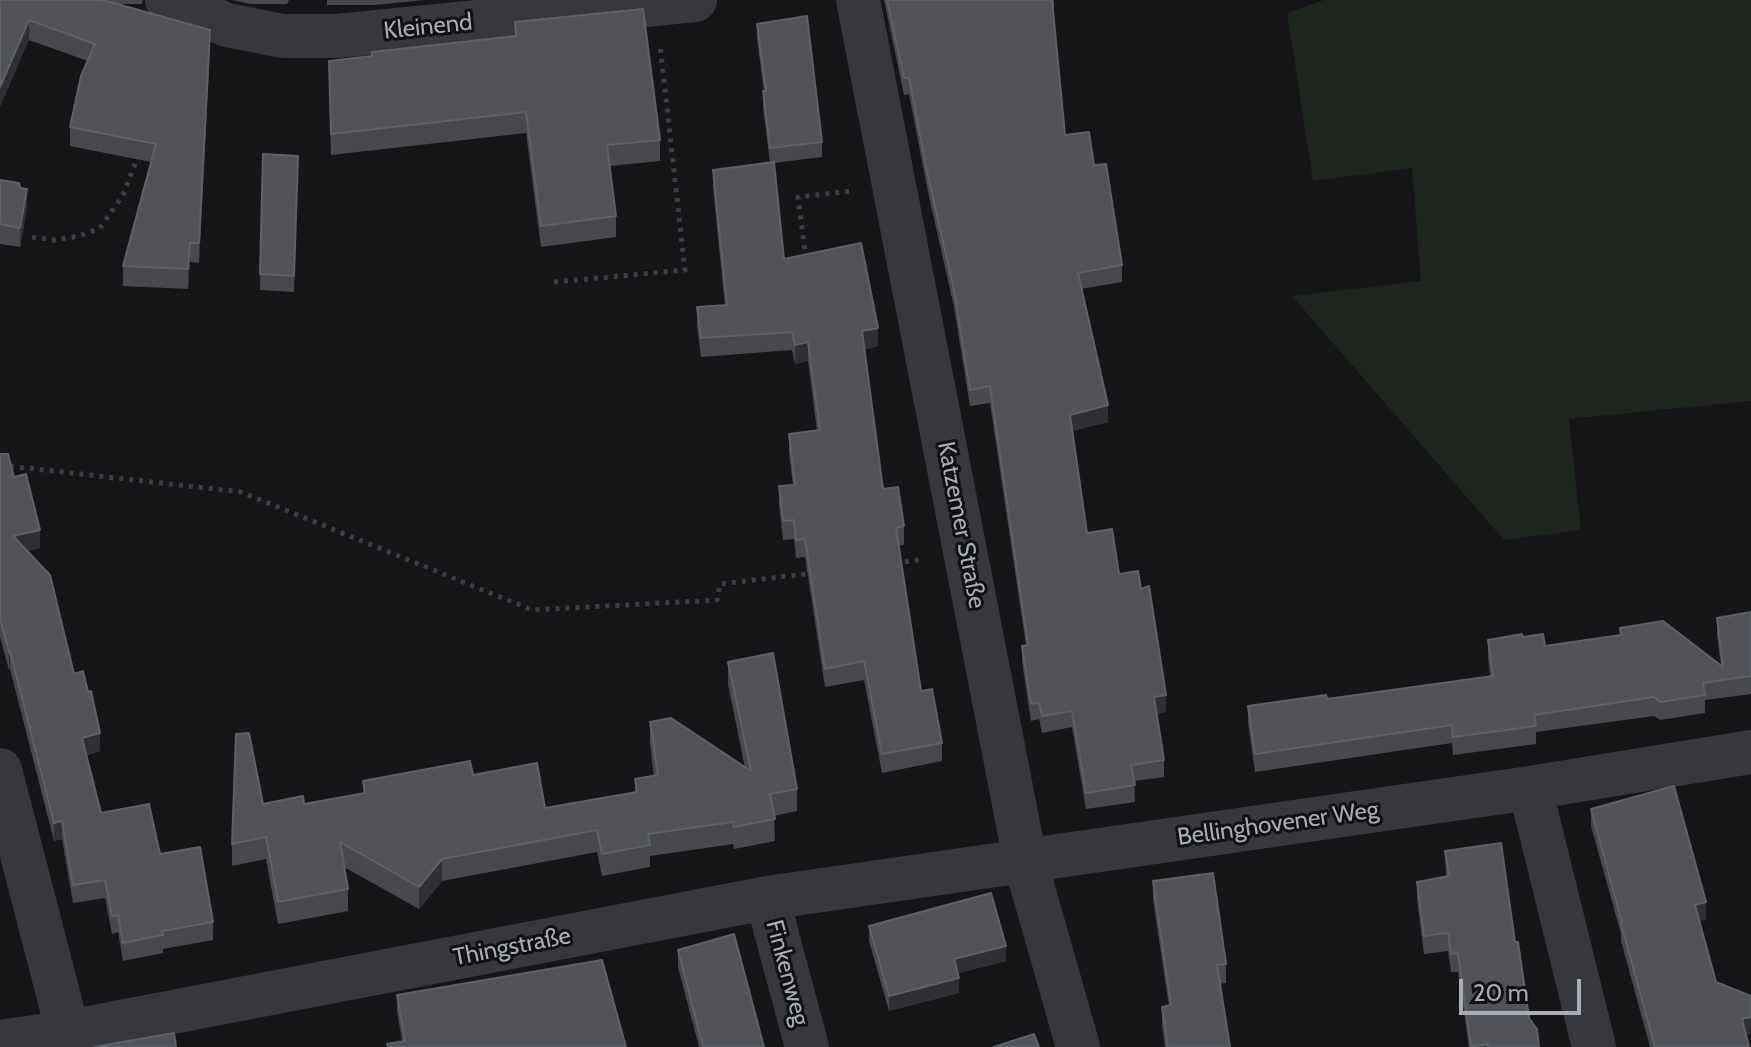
<!DOCTYPE html>
<meta charset="utf-8">
<style>
body{margin:0}
#map{position:relative;width:1751px;height:1047px;overflow:hidden;background:#161618;font-family:Cabin,sans-serif}
canvas{display:block}
.scale{position:absolute;left:1459px;top:979px;width:122px;height:36px;box-sizing:border-box;border:4px solid #a8adb8;border-top:0;padding-left:10px;font-size:24px;line-height:28px;white-space:nowrap;color:#a8adb8;-webkit-text-stroke:6px #111113;paint-order:stroke}
</style>
<div id="map">
<canvas width="1751" height="1047"></canvas>
<div class="scale">20 m</div>
</div>
<script>
const ctx = document.querySelector('canvas').getContext('2d');
ctx.lineJoin = 'round';
function fill(path, color) { ctx.fillStyle = color; ctx.fill(path, 'evenodd'); }
function stroke(path, color, width, dash) { ctx.strokeStyle = color; ctx.lineWidth = width; ctx.lineCap = dash ? 'butt' : 'round'; ctx.setLineDash(dash || []); ctx.stroke(path); }
function label(font, color, halo, rows, align = 'center') {
  ctx.font = font + ' Cabin,sans-serif'; ctx.lineWidth = 6; ctx.setLineDash([]); ctx.textBaseline = 'middle'; ctx.strokeStyle = halo; ctx.fillStyle = color; for (const [text, x, y, turn = 0] of rows) {
    ctx.save(); ctx.translate(x, y); ctx.rotate((+turn || 0) * Math.PI / 180); ctx.textAlign = isNaN(turn) ? turn : align; if (halo) ctx.strokeText(text, 0, 0); ctx.fillText(text, 0, 0); ctx.restore();
  }
}
fill(new Path2D(`
 M1324 0H1751V401L1569 419 1581 530 1504 540 1292 296 1421 281 1412 168 1313 181 1287 13Z`), '#1e261f');
stroke(new Path2D(`
 M32 237 54 240 79 236 100 228 123 195 139 154
 M806 259 798 197 853 191
 M554 282 685 270 660 45
 M0 465 241 492 532 610 717 600 720 584 814 573
 M895 563 925 559`), '#3d3f44', 5, [4, 6]);
stroke(new Path2D(`
 M167 0 227 25 283 36H337L695 0
 M0 770 68 1032
 M1530 788 1594 1047
 M767 898 807 1047
 M0 1042 68 1032 767 898 1530 788 1751 752`), '#37383d', 44);
stroke(new Path2D(`
 M858 0 1025 860 1078 1047`), '#37383d', 44);
fill(new Path2D(`
 M0 0H143L142 4H116L210 49 199 263 190 262 188 289 123 286V266L151 162 70 146V127L88 61 29 40Z
 M232 0H289L287 4H251Z
 M327 0H424L375 5H327Z
 M884 0H1054V15L1065 135 1094 165 1122 265V282L1081 289 1108 422 1072 431 1087 533 1119 574 1141 589 1166 712 1157 714 1164 760V777L1134 781 1135 802 1086 809 1072 727 1042 733 1039 719 1031 721 1022 662V646L1026 645 990 403 970 406 954 307 928 192 909 94 904 95Z
 M515 22 660 140V161L610 166 616 216V237L541 247 526 133 331 155 329 82 372 56 515 36Z
 M757 24 822 142V157L774 163 784 259 878 346 865 349 883 489 904 526V545L899 546 921 691 942 743V761L882 773 864 680 825 687 805 557 796 558 794 539 783 540 779 505V486L793 485 789 453V434L817 431 808 361 795 364 792 350 701 357 697 326V307L725 306 713 188V170L770 163 763 107V91H764L757 39Z
 M263 154 298 156 294 292 260 290Z
 M0 180 20 188 27 208 20 247 0 244Z
 M0 454 14 477 40 548 27 551 74 674 100 751 87 755 101 813 160 854 213 922V940L163 949V953L123 961 118 932 112 934 105 898 73 903 62 839 54 841 10 669 9 670 0 637Z
 M1751 612V694L1705 700V713L1660 720 1654 716 1536 732V744L1453 755 1452 743 1255 772 1248 724V706L1327 699 1490 676 1488 658V640L1523 637 1545 646 1620 636V628L1721 665 1717 636V618Z
 M728 662 797 789V811L774 816 775 841 734 849 733 844 650 856V867L602 876 597 852 442 881 419 909 344 867 348 889V911L278 924 266 859 232 866V844L263 804H304L363 793V781L473 775 545 808 635 792V779L654 776 650 744V722L745 768 728 684Z
 M1591 809 1706 919 1699 921 1716 982 1749 1047H1650L1621 941V934L1591 826Z
 M1445 851 1515 942 1529 1018 1539 1047H1469L1458 972H1451L1448 951 1424 954 1417 900V882L1446 877Z
 M1153 881 1226 964V983L1220 984 1230 1047H1165L1162 1026V1007L1169 1006 1153 900Z
 M869 926 1006 961 958 973 959 993 889 1011 869 941Z
 M678 950 764 1047H699L678 967Z
 M397 995 626 1047H387V1044L402 1041 397 1011Z`), '#47494d');
fill(new Path2D(`
 M29 20V40L0 107V87Z
 M210 30V49L199 263V243Z
 M27 189V208L20 247V228Z
 M190 243V262L188 289V269Z
 M878 328V346L862 350V331Z
 M808 342V361L795 364V345Z
 M1108 405V422L1070 431V415Z
 M40 530V548L13 554V536Z
 M10 651V669L9 670V652Z
 M1166 695V712L1154 714V697Z
 M100 733V751L82 756V738Z
 M62 821V839L54 841V823Z
 M442 859V881L419 909V887Z
 M1706 902V919L1695 922V905Z
 M1006 946V961L954 974V959Z
 M959 978V993L889 1011V996Z
 M1751 1017V1034L1742 1037V1019Z`), '#2f3033');
const building = new Path2D(`
 M0 0H103L210 30 199 243H190L188 269 123 266 156 144 70 127 81 76 95 44 29 20 0 87Z
 M887 0H1052L1065 135 1089 132 1094 165 1106 164 1122 265 1078 273 1108 405 1070 415 1087 533 1112 529 1119 574 1138 571 1141 589 1149 586 1166 695 1154 697 1164 760 1131 765 1135 785 1086 793 1072 711 1042 716 1039 703 1031 704 1022 646 1028 645 990 386 970 390 954 290 928 176 909 78H904Z
 M643 9 660 140 607 145 616 216 541 226 526 112 331 134 329 61 372 56V52L516 36 515 22Z
 M807 16 822 142 770 148 763 91H766L757 24Z
 M263 154 298 156 294 276 260 274Z
 M774 162 784 259 861 243 878 328 862 331 883 489 898 487 904 526 896 528 921 691 932 689 942 743 882 754 864 661 825 669 805 539 796 540 794 520 783 521 779 486 795 485 789 434 820 430 808 342 795 345 792 332 701 338 697 307 727 305 713 170Z
 M0 180 19 183 20 188 27 189 20 228 0 224Z
 M0 454H8L14 477 26 474 40 530 13 536 50 575 74 674 83 671 88 692 91 691 100 733 82 738 101 813 149 804 160 854 200 847 213 922 162 931 163 935 123 943 118 915 112 916 105 880 73 885 62 821 54 823 10 651 9 652 0 619Z
 M1751 612V676L1703 683 1705 695 1660 702 1654 697 1534 715 1536 726 1453 737 1452 725 1255 754 1248 706 1326 695 1327 699 1493 676 1488 640 1522 634 1523 637 1543 634 1545 646 1621 635 1620 628 1663 621 1723 667 1717 618Z
 M773 653 797 789 770 794 775 819 734 827 733 822 648 834 650 845 602 854 597 830 442 859 419 887 340 842 348 889 278 902 266 837 232 844 236 734 249 733 263 804 303 796 304 804 365 793 363 781 470 761 473 775 537 763 545 808 637 792 635 779 658 775 650 722 671 718 751 771 728 662Z
 M1674 786 1706 902 1695 905 1716 982 1751 996V1017L1742 1019 1749 1047H1655L1621 924 1622 923 1591 809Z
 M1501 843 1515 942H1518L1529 1018 1537 1029 1539 1047H1488V1044L1471 1046 1458 953 1451 954 1448 933 1424 936 1417 882 1449 876 1445 851Z
 M1213 873 1226 964 1217 965 1230 1047H1168L1162 1007 1171 1005 1153 881Z
 M991 893 1006 946 954 959 959 978 889 996 869 926Z
 M734 934 764 1047H703L678 950Z
 M602 960 626 1047H388L387 1044 405 1041 397 995Z
 M174 1033 176 1047H94Z
 M1034 1034 1039 1047H994Z`);
fill(building, '#525359');
stroke(building, '#5f6168', 2);
label('24px', '#a8adb8', '#111113', [
 ["Kleinend",428,27,-6],
 ["Katzemer Straße",961,525,79],
 ["Bellinghovener Weg",1278,824,-8],
 ["Thingstraße",512,947,-11],
 ["Finkenweg",787,973,75]
]);
</script>
